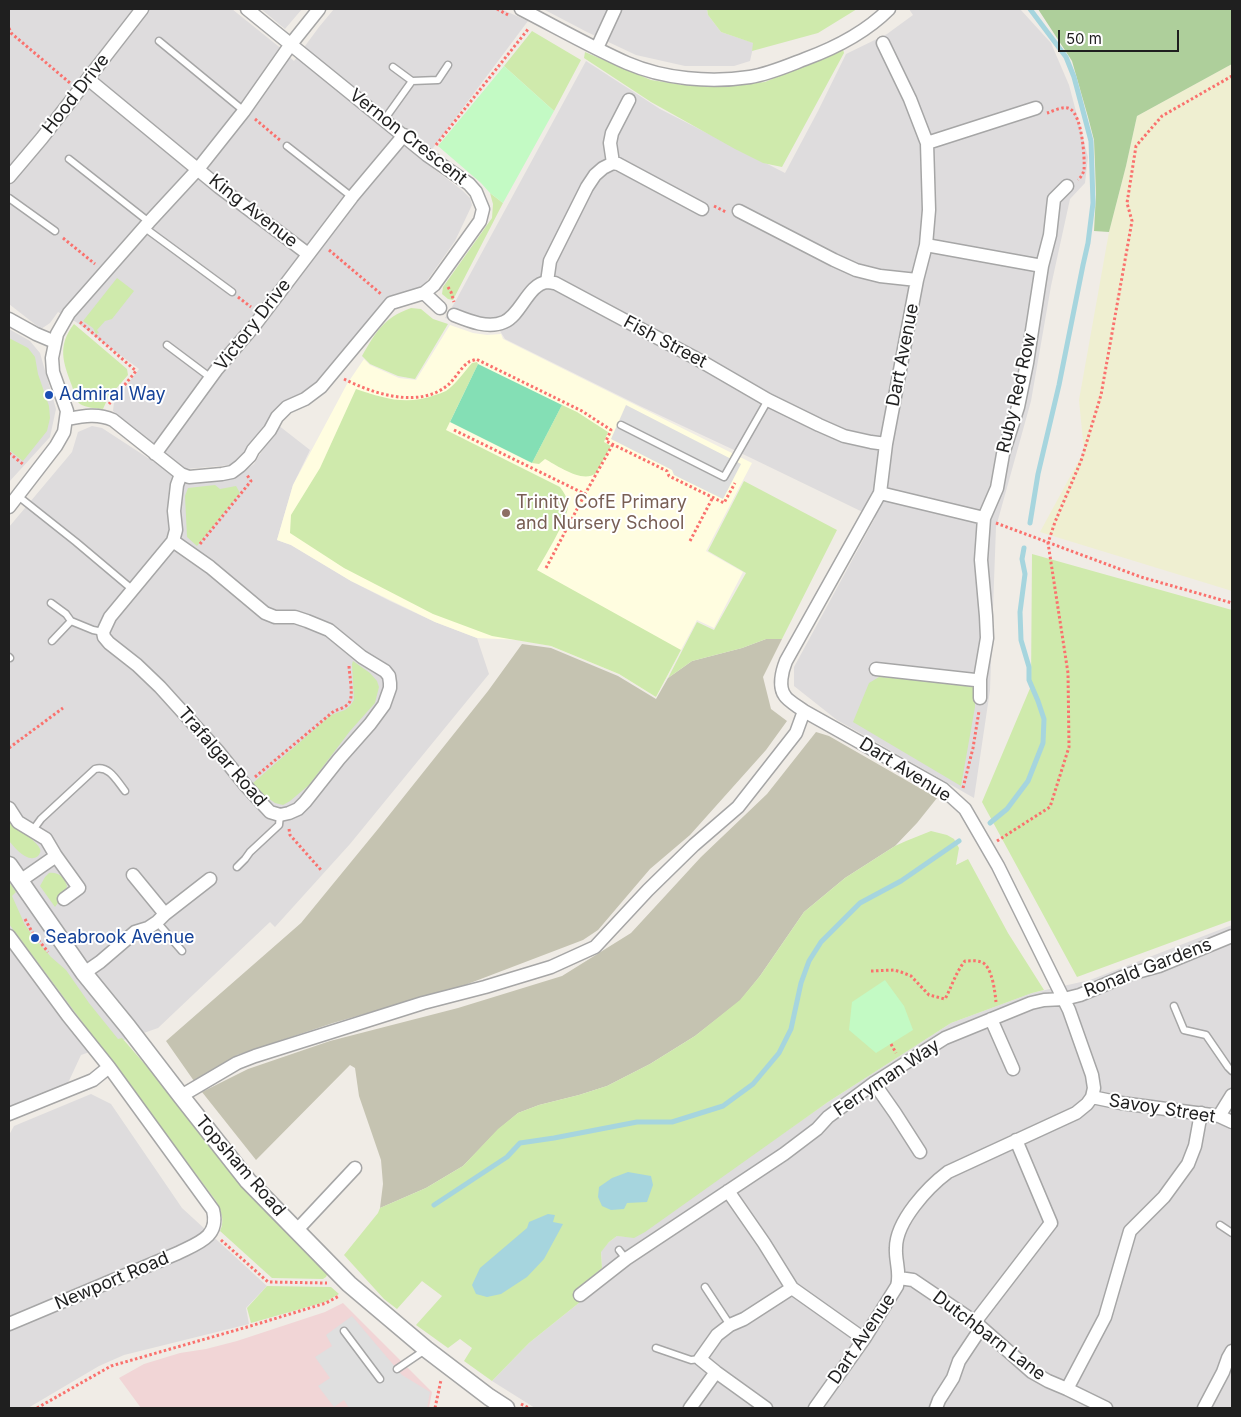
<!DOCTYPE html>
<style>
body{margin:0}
#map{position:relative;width:1241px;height:1417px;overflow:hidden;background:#f0ece6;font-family:Inter,sans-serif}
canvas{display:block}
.frame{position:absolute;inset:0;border:10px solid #1f1f1f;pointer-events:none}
.scale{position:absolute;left:1058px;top:30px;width:121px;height:22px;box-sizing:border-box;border:2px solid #1f1f1f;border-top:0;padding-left:6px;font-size:15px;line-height:18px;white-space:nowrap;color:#1f1f1f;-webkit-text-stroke:4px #fff;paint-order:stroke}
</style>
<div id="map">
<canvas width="1241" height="1417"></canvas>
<div class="frame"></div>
<div class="scale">50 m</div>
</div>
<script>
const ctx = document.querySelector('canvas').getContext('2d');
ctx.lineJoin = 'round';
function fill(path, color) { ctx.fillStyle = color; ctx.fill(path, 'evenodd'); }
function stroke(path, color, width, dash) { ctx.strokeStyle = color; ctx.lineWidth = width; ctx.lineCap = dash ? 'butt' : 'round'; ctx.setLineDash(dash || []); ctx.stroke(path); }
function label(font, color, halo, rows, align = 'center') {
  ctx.font = font + ' Inter,sans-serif'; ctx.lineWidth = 4; ctx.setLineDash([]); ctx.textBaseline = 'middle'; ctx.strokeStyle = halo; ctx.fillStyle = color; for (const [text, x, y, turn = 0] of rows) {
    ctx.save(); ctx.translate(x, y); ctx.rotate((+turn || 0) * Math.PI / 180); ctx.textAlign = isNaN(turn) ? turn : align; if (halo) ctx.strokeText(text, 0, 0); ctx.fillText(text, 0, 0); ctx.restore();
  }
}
fill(new Path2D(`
 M9 9H232L278 46 294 61 319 27 334 9H501L528 21 433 148 427 164 462 190 470 198 472 205 455 241 424 285 391 299 354 337 333 365 311 391 285 405 244 452 231 465 186 469 113 411 114 402 139 369 76 322 58 312 50 323 41 329 9 304Z
 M261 9H302L285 29Z
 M543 9H707L708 15 721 32 754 43 750 61 734 66H685L636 55 587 32Z
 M909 9H1020L1051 43 1069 85 1088 157 1085 183 1070 199 1051 286 1031 401 996 527 990 690 974 798 837 720 794 686V667L875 518 749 457 640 406 505 339 500 331 445 318 455 302 586 61 660 109 785 173 818 111 846 54 887 34 913 15Z
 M9 329 30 341 40 353 56 409 50 437 9 482Z
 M278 425 310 450 293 485 277 540 291 545 351 581 390 601 435 622 477 638 489 674 350 844 275 927 270 922 158 1028 81 1055 68 1083 9 1108V527L72 452 78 432 92 426 102 428 171 473 230 478 244 471 254 464Z
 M1232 925V1408H535L492 1381 529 1343 580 1302 572 1292 602 1268 601 1251 609 1242 617 1236 634 1237 828 1102 951 1023 1032 993 1090 980Z
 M91 1094 111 1104 182 1208 267 1286 246 1308 249 1324 124 1355 99 1366 28 1408H9V1135L14 1126Z`), '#dedcdd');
fill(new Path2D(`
 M343 1303 432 1392 429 1408H141L119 1378 144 1364 180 1353 206 1349 237 1341 325 1312Z`), '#f1d5d6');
fill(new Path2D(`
 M450 325 473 333 487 335 501 334 503 339 752 463 706 551 743 572 714 628 697 620 656 697 619 674 551 646 521 640 477 638 435 622 351 581 291 545 277 540 293 485 347 384 364 359 370 365 399 378 416 380Z`), '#fffde0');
fill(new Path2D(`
 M766 639H782L763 677 771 709 787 721 766 750 690 835 650 869 598 930 583 940 465 985 333 1023 237 1055 194 1081 166 1041 301 923 378 829 488 691 522 644 551 648 618 676 656 699 668 678 692 661 742 648Z
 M816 732 829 736 937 798 917 823 895 846 845 878 804 912 760 976 740 1001 695 1036 650 1064 607 1086 579 1095 539 1105 518 1113 498 1130 463 1166 426 1188 380 1208 383 1184 381 1160 359 1096 355 1068 350 1065 256 1160 202 1092 248 1069 330 1041 458 1008 562 976 631 933 701 857 767 794Z`), '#c5c3b1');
fill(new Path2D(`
 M1232 64V591L1040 532 1084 451 1079 400 1109 232 1126 166 1137 116Z`), '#efefd1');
fill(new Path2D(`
 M707 9H857L818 33 752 51 753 43 721 32 708 15Z
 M532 31 581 60 554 111 504 66Z
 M843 49 844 53 782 167 763 163 735 149 651 102 584 58 585 52 651 80 683 85 721 86 765 82Z
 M490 193 503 203 453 300 448 299 442 294 443 287 492 218 493 204Z
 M117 278 134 291 112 319 105 321 97 330 99 333 96 334 93 328 83 321Z
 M411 308 421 309 433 319 448 324 415 379 398 376 370 364 362 356C376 332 383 318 411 308Z
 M74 324 127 369 128 375 108 398 103 409C96 408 86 408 80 404 75 400 74 392 72 386 63 362 57 346 74 324Z
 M9 338 28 348 35 357 38 374 49 406 50 418 47 431 23 461 9 450Z
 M477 362 478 364 446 430 560 487C564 493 568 498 568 505 569 517 544 558 537 570L681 650 656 697 619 674 551 646 492 636 433 614 344 568 290 533 291 515 320 468 356 389C383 398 406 406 435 395 438 394 442 393 446 391 456 384 464 372 472 363Z
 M562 405 577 412 608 432 604 442 611 446 596 473C583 484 558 466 545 459L539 464 532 463Z
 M744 481 837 530 782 639H766L742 648 692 661 668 678 697 622 714 630 746 573 708 551Z
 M215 485 220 489 236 486 240 493 197 546 187 537 185 496 188 488Z
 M1032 554 1232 610V920L1077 977 982 802 1031 686Z
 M353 661 370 673 377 681 379 687 375 703 350 731 309 785 290 801 283 805 275 803 265 796 253 783 331 715 345 710 350 706 354 700 352 664Z
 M879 677 944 682 975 687V707L961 786 853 722 869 683Z
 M9 820C15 827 38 842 40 849 41 851 40 854 38 856 28 864 15 848 9 841Z
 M931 831 947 835 954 839 959 848 956 865 968 859 1008 933 1044 990 1032 993 951 1023 828 1102 645 1232 634 1238 617 1236 609 1242 601 1252 602 1268 573 1292 580 1302 529 1343 492 1381 464 1361 472 1348 460 1339 448 1348 416 1325 442 1296 422 1281 397 1309 384 1299 344 1255 378 1213 380 1208 426 1188 463 1166 498 1129 518 1113 539 1105 579 1095 607 1086 650 1064 695 1036 740 1000 760 976 804 912 845 878 895 846 906 841Z
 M49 873C59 872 64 877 67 886L65 893 55 907 40 886 45 877Z
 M9 882 16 892 12 896 25 925 32 935 51 957 66 970 89 1003 118 1039 122 1038 169 1092 231 1172 270 1216 328 1273 326 1277 323 1279 272 1278 220 1231C225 1220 221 1211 216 1201L9 924Z
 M267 1286 331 1287 339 1294 325 1302 251 1323 247 1308Z`), '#cfeaac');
fill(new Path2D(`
 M1038 9H1227L1232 10V64L1137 116 1126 166 1109 232 1094 231 1096 195 1095 164 1094 140 1088 117 1072 61Z`), '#aecf9b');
fill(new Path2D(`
 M504 66 554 111 503 203 490 193 481 183 438 146Z
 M885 980 904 1006 913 1030 876 1053 849 1030 852 1002Z`), '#c3fac4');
fill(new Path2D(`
 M478 364 562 405 532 463 450 422Z`), '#84dfb5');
fill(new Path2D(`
 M626 405 741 464 723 499 674 475 672 470 611 439Z
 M352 1316 402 1375 430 1392 427 1408H349L344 1400 334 1407 318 1386 330 1378 315 1357 332 1346 326 1335Z`), '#dfdfdf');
fill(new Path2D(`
 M628 1172 651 1176 653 1185 647 1202 627 1203 624 1209 611 1210 602 1206 598 1197 599 1187 612 1178Z
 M548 1214 555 1215 553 1222 563 1224 544 1259 527 1277 501 1294 487 1297 476 1294 472 1285 480 1268 527 1228 529 1222Z`), '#a6d5de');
stroke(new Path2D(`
 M1030 523 1038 474 1059 385 1083 265 1088 243 1093 203 1091 141 1074 77 1066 57 1030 9
 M990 823 1007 809 1028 781 1043 743 1044 719 1038 701 1029 680V667L1021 640 1020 612 1025 574 1022 559 1024 548
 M434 1205 507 1157 520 1143 554 1138 637 1122H672L723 1106 753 1084 779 1053 791 1029 801 983 809 961 821 942 860 903 901 881 959 841`), '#a6d5de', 5);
const service = new Path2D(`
 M159 41 244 111
 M393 67 412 81
 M384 120 412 81 438 80 448 65
 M287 146 352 197
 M69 159 149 222
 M9 198 55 231
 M145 228 232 292
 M167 345 211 378
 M621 425 724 477 768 400
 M18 496 76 542 133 590
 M51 603 66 614 71 621
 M52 641 71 621 93 630 103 632
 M9 657 10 658
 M33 830 41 819 95 769C109 765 117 781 125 791
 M237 867 245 859 250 852 279 825 280 815
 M157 922 182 951
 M1174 1006 1184 1030 1206 1035 1228 1067 1232 1071
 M1220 1225 1232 1233
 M619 1250 626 1259
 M705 1287 730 1325
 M344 1331 380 1379
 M656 1348 691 1360 700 1359
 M397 1369 425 1350`);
const minor = new Path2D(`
 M247 9 427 155 469 184 476 192 483 209 480 221 434 285 424 293
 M521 9C556 27 591 47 627 63 664 79 710 83 750 77 769 74 787 66 805 59 835 48 866 32 889 9
 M597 48 615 9
 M88 79 219 187 308 254
 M927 143 1036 108
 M613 163 610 143 612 133 629 100
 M9 177 42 138 142 9
 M739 211 834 260 856 270 880 276 917 280
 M926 245 1042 266
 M547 282 550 261 587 187 595 175 603 168 613 163 618 164 702 209
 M454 315C469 321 488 329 504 322 521 315 528 284 547 282 550 282 553 283 555 283L699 360 768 400 819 425 844 436 871 442 886 444
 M9 319 36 334 55 342
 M67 419C83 416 98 413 113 420L181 474 189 477 222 474 232 472 240 466 250 456 253 450 270 430 277 417 287 407 305 399 321 387 391 303 424 293 440 308
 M155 454 217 369 254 326 352 197 404 135
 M9 507 56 446 64 432 67 411 53 372 52 358 57 334 69 313 149 222 198 169 244 111 291 44 319 9
 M984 518 997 488 1003 454 1018 407 1027 363 1042 266 1050 235 1054 199 1067 186
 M173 541 210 567 265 613 275 617H295L307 621 329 630 362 657 385 671 389 676 390 683V688L384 705 370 724 339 759 305 802 298 809 289 813 280 815 270 812 246 786 217 750 160 687 137 665 109 643 104 637 103 632 110 617 173 541 176 530 174 511 177 485 181 474
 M876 669 975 680 980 679 987 638 986 616 981 560 984 518 880 493
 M980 679V698
 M9 808 18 822 46 839 56 856 79 888 64 899
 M20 881 56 856
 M165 914 210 879
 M9 936 68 1016 109 1067 213 1210C220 1237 198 1243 178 1253L9 1324
 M84 973 100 962 135 932 148 928 157 922 165 914 133 875
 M991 1019 1013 1069
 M874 1083 895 1113 920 1152
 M181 1096 237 1063 255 1056 423 1003 485 987 551 967 595 947 648 890 694 845 738 807 796 733 804 711
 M1092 1097 1121 1103 1219 1116 1232 1122
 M9 1114 93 1080 109 1067
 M1219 1116 1232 1095
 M728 1191 764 1243 792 1288 864 1339
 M296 1231 355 1168
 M899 1278 913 1280 975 1322 1032 1372 1048 1381 1067 1389 1106 1408
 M580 1295 626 1259 784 1154 817 1129 828 1117 874 1083 945 1038 1031 1003 1044 1000 1064 999 1080 995 1130 974 1159 966 1232 936
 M975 1322 1051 1223 1016 1140
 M1067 1389 1105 1317 1130 1231 1164 1197 1188 1164 1195 1146 1201 1113
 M690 1408 716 1372
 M766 1408 716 1372 700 1359 717 1335 730 1325 744 1319 792 1288
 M815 1408 864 1339 897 1286C901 1273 895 1261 896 1248 896 1221 928 1187 948 1172L1076 1113 1087 1104 1092 1097 1094 1088 1092 1075 1069 1010 998 866 965 809 943 789 804 711C799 707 788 701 785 696 778 687 782 671 786 661L880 493 886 444 917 280 926 245 929 210 927 143 910 99 883 43
 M936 1408 939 1400 953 1378 959 1361 981 1328
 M1204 1408 1223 1372 1228 1358 1232 1351`);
const tertiary = new Path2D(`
 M9 865 84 973 128 1027 181 1096 248 1181 349 1284 426 1349 489 1397 506 1408`);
stroke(service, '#a6a6a6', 9);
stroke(minor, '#a6a6a6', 15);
stroke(tertiary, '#a6a6a6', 19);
stroke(new Path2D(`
 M497 9 510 16
 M9 28 11 33 70 83
 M1047 113C1054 111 1064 105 1070 109 1082 115 1085 158 1084 170 1083 174 1081 177 1078 180
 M255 119 281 141
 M436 145 529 28
 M714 206 726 212
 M63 238 95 264
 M329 250 381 294
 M448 287 451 292 454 302
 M238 297 251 307
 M80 322 136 371 109 404
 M344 379C374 394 419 409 448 385 455 379 461 367 469 362 469 361 476 360 476 359L582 411 611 430 606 441 667 471 669 476 724 503 735 483
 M454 430 585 494 613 444
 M9 453 24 465
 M996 523 1141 577 1232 603
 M690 541 713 497
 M200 544 251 481 247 475
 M546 568 585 494
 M9 748 63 708
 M255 777 334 711C339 709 345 708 349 703 354 696 349 674 349 665
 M963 788 973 748 979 711
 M289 829 290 835 321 870
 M997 841 1050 807 1069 747 1068 673 1048 543 1055 522 1081 461 1101 395 1132 221 1127 203 1136 146 1162 116 1232 76
 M25 919 32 932 48 952
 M871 971 894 970 901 972 911 976 929 995 945 999C952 986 956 972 965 961 969 961 976 960 981 962 992 965 995 992 996 1002
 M891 1044 896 1053
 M221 1240 268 1282 327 1283
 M521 1404 529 1408
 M37 1408 111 1366 254 1325 326 1303 339 1296
 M435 1408 441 1380`), '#fa716d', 3, [2.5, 2.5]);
stroke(service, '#fff', 6);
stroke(minor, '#fff', 12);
stroke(tertiary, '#fff', 16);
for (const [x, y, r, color] of [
 [49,395,5,"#1a4fb4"],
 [506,513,5,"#8d6e63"],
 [35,938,5,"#1a4fb4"]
]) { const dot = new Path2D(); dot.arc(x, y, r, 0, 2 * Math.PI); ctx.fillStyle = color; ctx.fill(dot); stroke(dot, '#fff', 2); }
label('18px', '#1f1f1f', '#fff', [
 ["Hood Drive",76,94,-52],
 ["Vernon Crescent",408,137,38],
 ["King Avenue",253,211,38],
 ["Victory Drive",253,325,-52],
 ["Fish Street",665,342,28],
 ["Dart Avenue",903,355,-79],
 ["Ruby Red Row",1017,393,-77],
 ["Trafalgar Road",222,757,49],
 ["Dart Avenue",905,770,32],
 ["Ronald Gardens",1148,968,-21],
 ["Ferryman Way",887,1078,-34],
 ["Savoy Street",1162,1109,9],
 ["Topsham Road",240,1166,49],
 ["Newport Road",112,1281,-23],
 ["Dutchbarn Lane",989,1336,37],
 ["Dart Avenue",862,1339,-56]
]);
label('18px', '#164399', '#fff', [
 ["Admiral Way",59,395],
 ["Seabrook Avenue",45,938]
], 'left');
label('18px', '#785e54', '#fff', [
 ["Trinity CofE Primary",516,503],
 ["and Nursery School",516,524]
], 'left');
</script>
